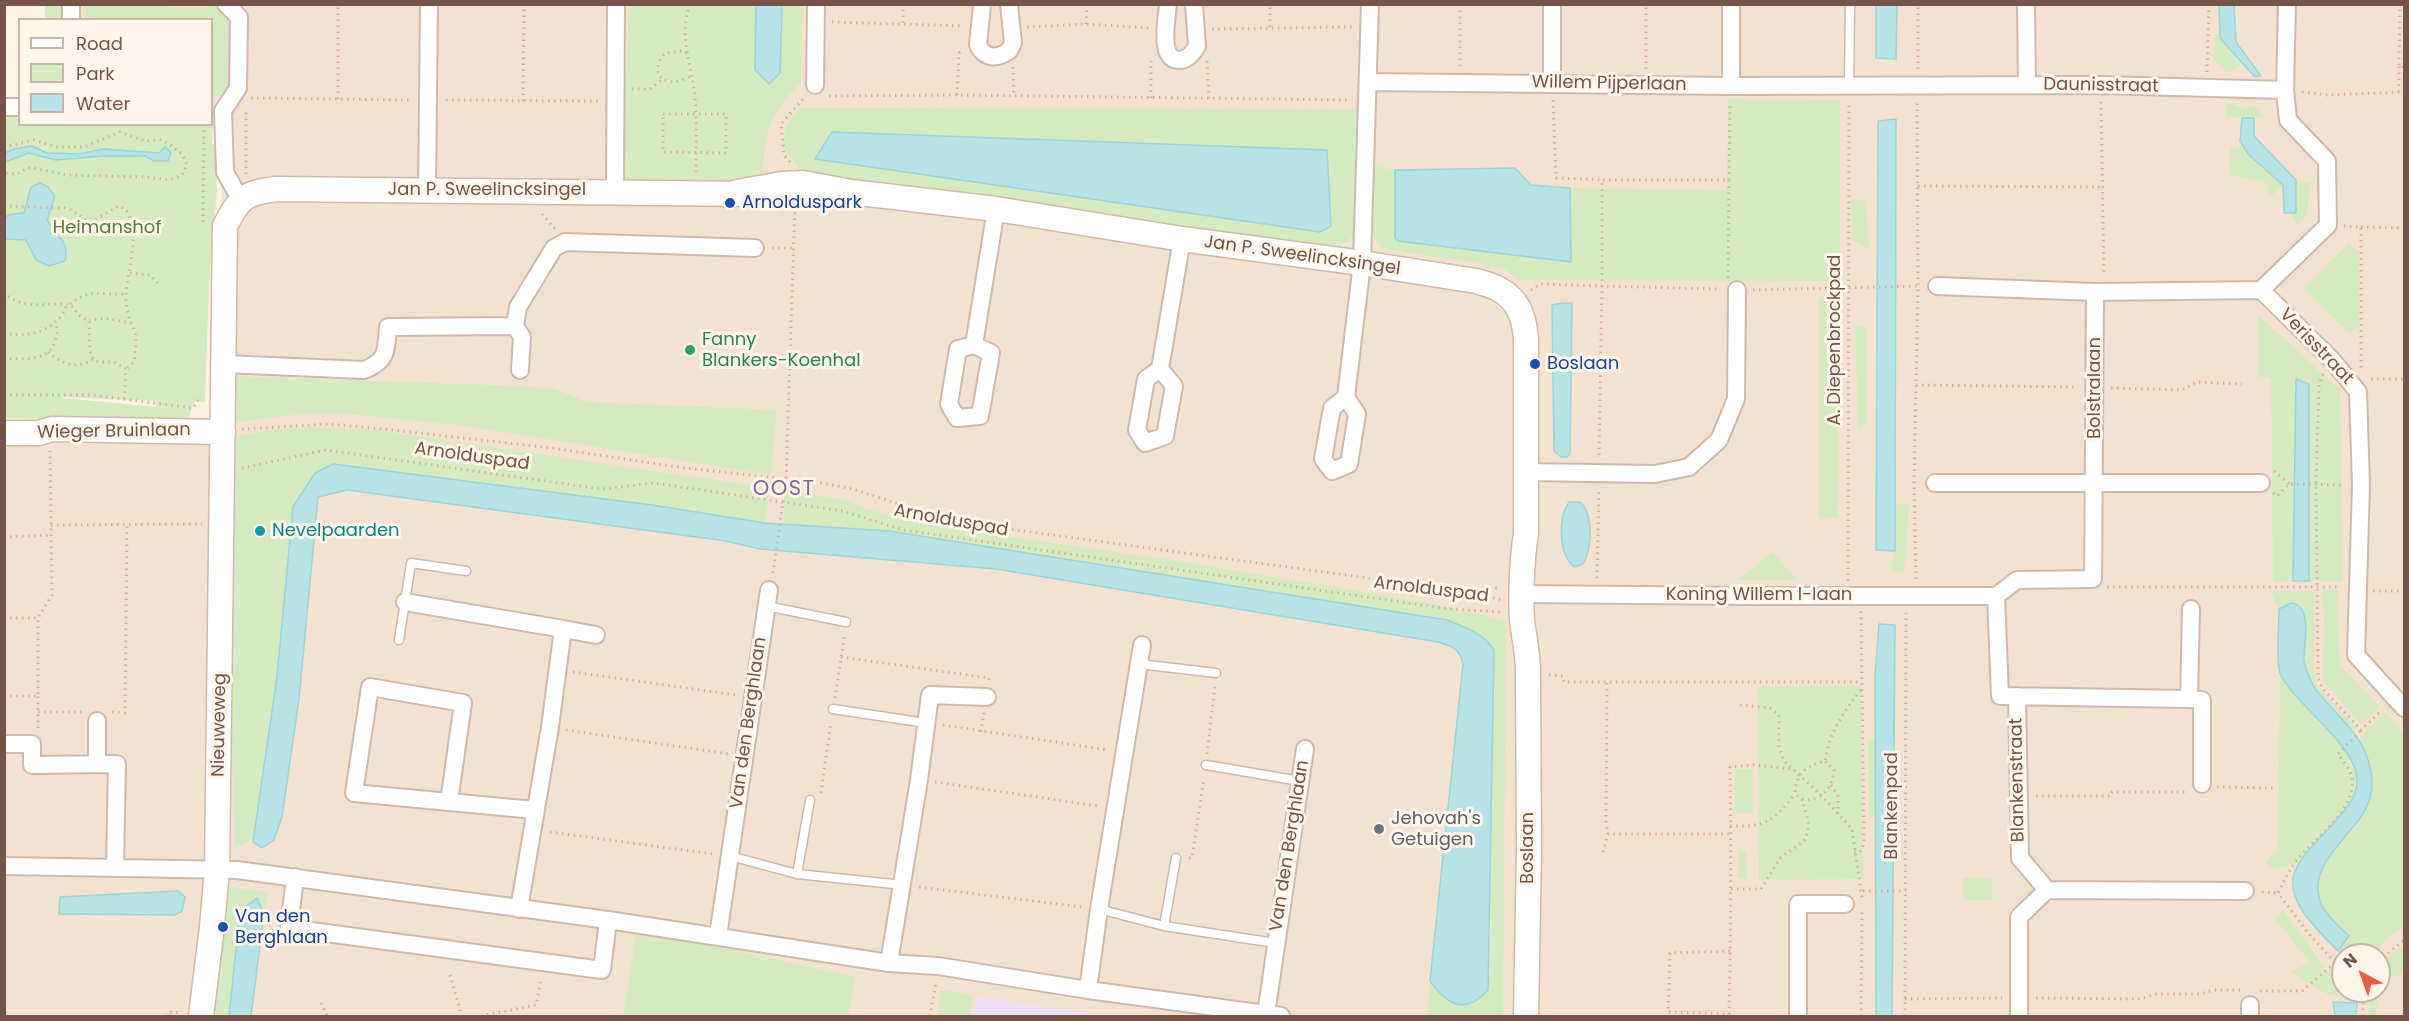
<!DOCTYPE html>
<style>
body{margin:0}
#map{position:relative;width:2409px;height:1021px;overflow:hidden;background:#fcf1e3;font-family:Poppins,sans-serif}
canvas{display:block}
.frame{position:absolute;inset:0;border:6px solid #755549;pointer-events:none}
.legend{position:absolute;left:18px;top:18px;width:195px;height:108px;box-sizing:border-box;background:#fff5e9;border:2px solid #c8b5a9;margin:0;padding:8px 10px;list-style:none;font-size:18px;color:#755549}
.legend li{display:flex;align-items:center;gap:12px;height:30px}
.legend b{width:30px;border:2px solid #c8b5a9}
.north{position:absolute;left:2331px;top:943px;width:60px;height:60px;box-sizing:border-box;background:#fff5e9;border:2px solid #c8b5a9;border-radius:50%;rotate:319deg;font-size:16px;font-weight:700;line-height:24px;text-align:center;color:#755549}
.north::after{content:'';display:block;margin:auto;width:21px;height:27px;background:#e85e46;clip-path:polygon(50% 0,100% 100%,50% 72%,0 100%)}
</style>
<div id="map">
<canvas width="2409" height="1021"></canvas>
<div class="frame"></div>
<ul class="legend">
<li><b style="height:8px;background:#fff"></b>Road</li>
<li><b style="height:16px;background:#d5eac1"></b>Park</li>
<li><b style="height:16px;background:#b7e3e6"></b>Water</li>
</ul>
<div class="north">N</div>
</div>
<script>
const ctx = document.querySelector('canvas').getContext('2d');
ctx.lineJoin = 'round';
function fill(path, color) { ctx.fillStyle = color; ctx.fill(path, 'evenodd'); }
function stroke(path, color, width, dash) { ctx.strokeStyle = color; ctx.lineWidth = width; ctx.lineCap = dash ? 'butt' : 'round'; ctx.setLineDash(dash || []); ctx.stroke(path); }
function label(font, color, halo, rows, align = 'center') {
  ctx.font = font + ' Poppins,sans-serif'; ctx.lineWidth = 6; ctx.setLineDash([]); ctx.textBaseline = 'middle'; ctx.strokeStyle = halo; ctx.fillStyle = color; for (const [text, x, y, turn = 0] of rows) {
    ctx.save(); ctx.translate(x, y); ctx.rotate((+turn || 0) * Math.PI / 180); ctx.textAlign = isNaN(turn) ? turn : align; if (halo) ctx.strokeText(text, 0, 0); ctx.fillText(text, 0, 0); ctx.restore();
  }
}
fill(new Path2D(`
 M75 5H2404V1016H5V433L227 434 220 114H212V20L75 19ZM2343 955H2379V991H2343Z`), '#f4e2d1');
fill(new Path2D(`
 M977 997 1106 1016H973Z`), '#eee0f9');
fill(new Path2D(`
 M167 4 169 8H209L210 5H221L234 19V87L228 96H212V20L85 19 84 5Z
 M45 5H64V19L45 20Z
 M629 5H756L755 70 780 73 782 5H803L801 82C764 122 766 133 762 186H621Z
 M2216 34 2242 63 2229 74 2213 58Z
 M1728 99 1840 100V281L1519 280 1506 270 1477 263 1383 249 1375 239 1371 230 1374 166 1395 170V238L1398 241 1571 262 1570 188 1727 190Z
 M2226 102 2242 108 2255 106 2263 118 2227 117Z
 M800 108 1356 109 1354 232 1350 239 1331 253 804 176 782 146 786 127ZM815 159 1331 226 1320 232Z
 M4 112 19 113 20 124H212L213 118 212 143 215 146 217 191 209 281 205 402H194L188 419 184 423 171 421 5 418ZM63 397 156 401V407L63 398Z
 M2245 146 2249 155 2283 185 2270 197 2266 182 2230 175V148Z
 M2310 181 2307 216 2297 224 2290 213 2296 212V183Z
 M1851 199 1866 201 1869 249 1853 240Z
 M2349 243 2359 252V328L2349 333 2304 289Z
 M1819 297 1840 298 1838 517 1819 519Z
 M2258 315 2340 390 2343 581H2309V384L2296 380 2293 581 2273 582 2271 378 2258 377Z
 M1855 325 1867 328V424L1858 429Z
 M228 376 522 386 553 388 588 402 777 410 771 475 465 426 349 414H302L236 422 228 411Z
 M306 427 376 430 770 488 765 523 652 505 333 464 315 473 277 677 254 838 235 848 231 733 236 436 267 430Z
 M784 490 844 500 867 509 930 525 1164 559 1425 602 1506 621 1503 1016H1427L1430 981C1444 1000 1457 1011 1479 1000L1490 974 1494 650C1484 633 1464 627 1447 620L889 531 784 524Z
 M1909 503 1904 573 1890 570 1895 551V504Z
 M1772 552 1798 580H1738Z
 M2323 590H2339L2337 612 2340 666 2380 707 2361 724 2323 680 2324 612 2321 598Z
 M2270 591H2314V671L2318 687 2356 728 2353 731 2314 688 2303 662 2306 632 2284 605 2279 609Z
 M2280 671 2301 703 2343 747 2358 781 2354 796 2346 809 2300 863 2274 869 2266 862 2278 849Z
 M1861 686 1863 879 1759 880 1758 687Z
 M2385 713 2404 733V928L2396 931 2370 955 2343 956 2338 951 2348 936C2339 926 2324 914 2320 900 2310 867 2340 849 2356 826 2360 821 2361 814 2363 809 2374 780 2374 767 2360 738Z
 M1868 739H1876V813L1869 820Z
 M1735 769H1753V813H1735Z
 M1738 848 1747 852V880L1738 878Z
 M1963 878H1992V900H1963Z
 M222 886 268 892 264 914 257 899 240 911 229 1016H208Z
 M2283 910 2326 970 2340 984 2350 999 2327 994 2290 972 2310 963 2275 918Z
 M637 929 855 977 848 1016H623Z
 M2404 946V974C2381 975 2376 998 2376 1016H2369V991H2379V966L2398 949Z
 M941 990 973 995 970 1016H937Z`), '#d5eac1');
const water = new Path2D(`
 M756 5H782L780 73 769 84 755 70Z
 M1876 5H1897L1896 59 1876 58Z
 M2219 5H2234L2236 42 2261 76H2254L2220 38Z
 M2242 118H2254V136L2296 180V213H2284L2283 185 2249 155 2240 141Z
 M1896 119 1895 551 1876 550 1878 121Z
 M832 132 1327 150 1331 226 1320 232 815 159Z
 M32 146 47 153 79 154 103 149 159 153 165 147 171 152 168 161H154L145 156H103L56 160 29 153 5 162V153L14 149Z
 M1515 168 1531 185 1570 188 1571 262 1398 241 1395 238V170Z
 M40 183 48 187 55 196 47 220C56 236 70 240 65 261L49 266 36 260 26 240 5 239V217L12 214 24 213 31 187Z
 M1563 303H1572L1570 454 1567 457H1561L1554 451 1552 305Z
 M2296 379 2309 384V581H2293Z
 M333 464 652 505 765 523 889 531 1447 620C1464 627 1484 633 1494 650L1488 990C1466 1015 1448 1006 1430 981L1463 664C1460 649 1452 646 1438 642L996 569 760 549 726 541 347 490 318 497 299 699 282 817 274 840 262 848 253 842 277 677 293 507 315 473Z
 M1569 502H1580C1594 515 1592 548 1583 564L1574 567C1558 553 1558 518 1569 502Z
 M2291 603C2314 606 2303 644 2304 659 2304 666 2308 674 2311 681 2315 691 2323 698 2330 706 2353 731 2371 747 2372 784 2372 831 2305 854 2320 901 2325 915 2339 926 2349 936L2338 951C2320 932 2283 900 2295 871 2304 851 2324 835 2338 818 2347 808 2356 797 2357 783 2360 747 2294 705 2280 673 2276 662 2279 623 2279 609Z
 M1879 624 1895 625 1892 1016H1876L1875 676Z
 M178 891 185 897 182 911 175 915 59 914 60 897Z
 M257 898 264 914 251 1016H229L240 911Z
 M2333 1002 2357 1003 2356 1016H2335Z`);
fill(water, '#b7e3e6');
stroke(water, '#9dd4d8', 1.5);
const lane = new Path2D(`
 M1849 85 1850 4
 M766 606 846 622
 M399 640 411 563 466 571
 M1139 664 1216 673
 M833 709 926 723
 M1206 765 1300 781
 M730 856 797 874 903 885
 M797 874 810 800
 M1099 909 1164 926 1275 943
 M1164 926 1176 858`);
const street = new Path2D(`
 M982 4 978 45C985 59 996 59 1009 51L1013 43 1009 4
 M1168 4C1167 18 1158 60 1179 60 1188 60 1193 53 1197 46L1194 4
 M2026 4 2027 84
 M2287 4 2285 90 2288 120 2327 161 2328 225 2261 290 2333 361 2358 392 2361 485 2356 655 2404 708
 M71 20V4
 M1368 82 1731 86 2101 85 2285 90
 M1552 83V4
 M815 85 816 4
 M1731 86V4
 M4 107H20
 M223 111 238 88 239 17 226 4
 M223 111 225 172 241 201
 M427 190 429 4
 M615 191 616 4
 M1937 286 2095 292 2261 290
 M515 326 522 337 520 370
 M974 345 991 353 980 416 957 418 949 404 958 349 974 345 996 209
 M224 364 364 370C388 361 386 350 388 327L515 326 518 307 554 248 565 242 755 248
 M1160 369 1174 386 1165 436 1145 443 1137 430 1146 379 1160 369 1182 239
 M1346 397 1357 414 1349 464 1332 471 1323 459 1332 408 1346 397 1362 263 1370 4
 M1525 472 1655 474 1689 467 1719 440 1736 399 1737 290
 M1935 483H2261
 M1523 594 1748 596H1996
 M1996 596 2017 580 2093 579 2095 292
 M1996 596 2000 696 2189 699
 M405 602 563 629 550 727 519 909
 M2191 609 2189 699 2202 700V784
 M563 629 596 635
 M2017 696 2020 858 2047 890 2019 917V1016
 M4 744H32V765L117 764 115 867
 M97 764V721
 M449 802 463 703 370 687 354 793 534 810
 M4 866 237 870 608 920 889 963 938 966 1088 990 1281 1016
 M295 877 289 928 602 970 608 920
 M2047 890 2245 891
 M718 936 769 590
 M889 963 919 780 930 695 987 697
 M1088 990 1099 909 1142 645
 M2250 1005V1016
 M1266 1014 1305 749
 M1798 1016V904H1845`);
const secondary = new Path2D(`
 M737 192 782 184 803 183 851 192 996 209 1182 239 1362 263 1476 281C1510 289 1524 305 1526 340V534C1522 557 1519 611 1524 634 1526 647 1528 659 1528 672L1529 851 1526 1016
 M4 433H39L52 429 223 432
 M201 1016 212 927 217 869 225 226C240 197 245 193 276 189L752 194`);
stroke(lane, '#d0b9ac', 11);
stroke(street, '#d0b9ac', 20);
stroke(secondary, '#d3b9a9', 27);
stroke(new Path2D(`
 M690 4C678 36 692 65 695 97 697 122 696 147 696 172
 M832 22 963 26
 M903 23V4
 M1086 24 1087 4
 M1027 27 1086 24 1149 28
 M1270 27V4
 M1212 29 1352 27
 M687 53 680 51 666 53C657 60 653 77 667 81 675 84 685 79 692 76
 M1207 61 1209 98
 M2399 65 2400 4
 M1460 66V4
 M1013 67 1014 95
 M1646 69V4
 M1918 69V4
 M2207 72 2209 4
 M632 89H650L663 79
 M2302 92 2327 95 2404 92
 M2399 92V65L2404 68
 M957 95 959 53 963 51
 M829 96 957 95 1350 100
 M251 98 412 100
 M1151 98V61
 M338 99V4
 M446 100 598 101
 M1553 100 1556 178 1602 180
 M523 101 524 4
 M2101 102 2104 276
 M663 114H726V153L663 152Z
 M4 147 34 140 57 147H84L120 132 145 141 161 140 169 144 182 154 187 165 182 175 169 180 145 177 67 175 33 168H27L17 174 4 173
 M790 162 784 155 781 124 804 98
 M246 174V109
 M1918 186 2103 187
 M4 206 66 208C76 211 82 220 92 222L118 206C147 215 126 273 126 295 125 304 128 314 131 323
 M542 214 555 229
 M203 222 204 124
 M2344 226 2361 227V369
 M2361 227 2404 228
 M772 248H792
 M130 273 150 275 158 283
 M1728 278 1729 180
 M1531 290 1540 284 1602 286V180H1729L1730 103
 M1753 290 1920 286
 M4 292C21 311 47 303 70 304L79 315 89 321 90 351 93 359 99 362H114L126 369 124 400
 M70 304C91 287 102 296 125 294
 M89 321 104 318 131 323C139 335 135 349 134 362L126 369
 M4 333C29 339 59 330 67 304
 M48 352C61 364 78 370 93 359
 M4 359C22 358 47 363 55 342 57 335 58 330 56 323
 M2323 374 2319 385 2316 484 2318 678 2323 689 2361 730 2382 710
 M2371 379H2404
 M1916 385 2077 387
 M2111 388 2182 390 2197 382 2242 384
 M4 395H92L193 408 201 396
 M242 429 329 424 383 429 552 448 685 468 816 482 853 489 950 521 1471 592 1501 600
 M1599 455 1602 286 1719 289
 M242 468 326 450 602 489 654 483 843 511 903 530 1450 609 1501 612
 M2274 471 2289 484
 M2273 493 2277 496 2289 484 2344 485
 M51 525 202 524
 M4 537 51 535
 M773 573 786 481 795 203
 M1597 578 1599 489
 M1916 579 1914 483 1918 286 1917 102
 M1848 581 1849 101
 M2107 587H2340
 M2373 591H2404
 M1472 592 1483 588H1501
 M4 618H38
 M841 657 989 678V682
 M573 672 736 695
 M1549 675 1563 676 1564 682H1862
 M1607 683 1606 821 1608 834
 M4 696H38V618L52 595 50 451
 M835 698 845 633
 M1740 705 1770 708 1779 715V747L1784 761 1822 796 1852 829 1862 898
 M38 712H84
 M112 712 125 713 127 524
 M943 725 1108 750
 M38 728V696
 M566 730 729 754
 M981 732 984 712
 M1207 754 1215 686
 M935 782 1098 806
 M1831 785 1838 796V814
 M2217 787 2275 788
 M821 793 831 722
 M2036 796H2111L2112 792H2188
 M1802 799C1822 802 1832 788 1834 770L1825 761
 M1730 826C1766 827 1773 822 1795 794
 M550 832 713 854
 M1603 852 1608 834H1731
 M1854 852H1860L1864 844 1861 611
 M1189 858H1192L1204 778
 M919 887 1082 907
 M1731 889H1761L1781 857 1804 841 1808 832V821L1802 799 1795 794C1796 773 1806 766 1825 761 1829 731 1845 711 1863 687
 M1863 891H1906
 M2262 892 2278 893
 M1730 951 1670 953 1668 1012 1729 1014C1731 932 1731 849 1730 767L1754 765 1793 769
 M2379 961 2404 940
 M2343 971 2309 934 2278 893C2284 881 2289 871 2297 860 2315 837 2356 811 2352 778 2351 770 2343 761 2338 754L2361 730
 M450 975 462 1016
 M2260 991H2302L2335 963
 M2036 998 2140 999 2156 994H2200L2214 990H2241
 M1905 999 2002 998
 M321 1003 327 1016
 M168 1016V1012L181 1013
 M481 1016 536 1005 541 979
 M930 1016 936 983
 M1861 1016 1862 910
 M1905 1016 1906 613
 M2363 1016V991`), '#d7af9d', 3, [1.5, 4.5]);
stroke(lane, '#fff', 8);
stroke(street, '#fff', 16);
stroke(secondary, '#fff', 24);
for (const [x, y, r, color] of [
 [730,203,6,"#1a4fb4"],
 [690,350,6,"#2e9e5b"],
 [1535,364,6,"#1a4fb4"],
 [260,531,6,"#0f9aa8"],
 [1379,829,6,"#6b7280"],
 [223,927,6,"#1a4fb4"]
]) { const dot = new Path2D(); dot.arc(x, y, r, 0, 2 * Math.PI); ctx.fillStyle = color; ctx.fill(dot); stroke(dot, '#fff5e9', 2); }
label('18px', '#755549', '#fff5e9', [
 ["Willem Pijperlaan",1609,84,1],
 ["Daunisstraat",2101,86,1],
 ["Jan P. Sweelincksingel",487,190],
 ["Jan P. Sweelincksingel",1302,256,8],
 ["A. Diepenbrockpad",1835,340,-90],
 ["Verisstraat",2316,347,46],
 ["Bolstralaan",2095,388,-90],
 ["Wieger Bruinlaan",114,432,-1],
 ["Arnolduspad",472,457,8],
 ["Arnolduspad",951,521,10],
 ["Arnolduspad",1431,590,7],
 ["Koning Willem I-laan",1759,595],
 ["Van den Berghlaan",749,723,-82],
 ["Nieuweweg",220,725,-89],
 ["Blankenstraat",2018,780,-91],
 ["Blankenpad",1892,806,-90],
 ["Van den Berghlaan",1290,846,-81],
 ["Boslaan",1528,848,-90]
]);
label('18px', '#164399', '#fff5e9', [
 ["Arnolduspark",742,203],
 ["Boslaan",1547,364],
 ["Van den",235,917],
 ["Berghlaan",235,938]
], 'left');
label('18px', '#567b41', '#fff5e9', [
 ["Heimanshof",107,228]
]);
label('18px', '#27864d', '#fff5e9', [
 ["Fanny",702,340],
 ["Blankers-Koenhal",702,361]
], 'left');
label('18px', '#0d838f', '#fff5e9', [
 ["Nevelpaarden",272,531]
], 'left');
label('18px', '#5b616d', '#fff5e9', [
 ["Jehovah's",1391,819],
 ["Getuigen",1391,840]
], 'left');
ctx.letterSpacing = '1.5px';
label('21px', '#836498', '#fff5e9', [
 ["OOST",784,490]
]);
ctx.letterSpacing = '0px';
</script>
